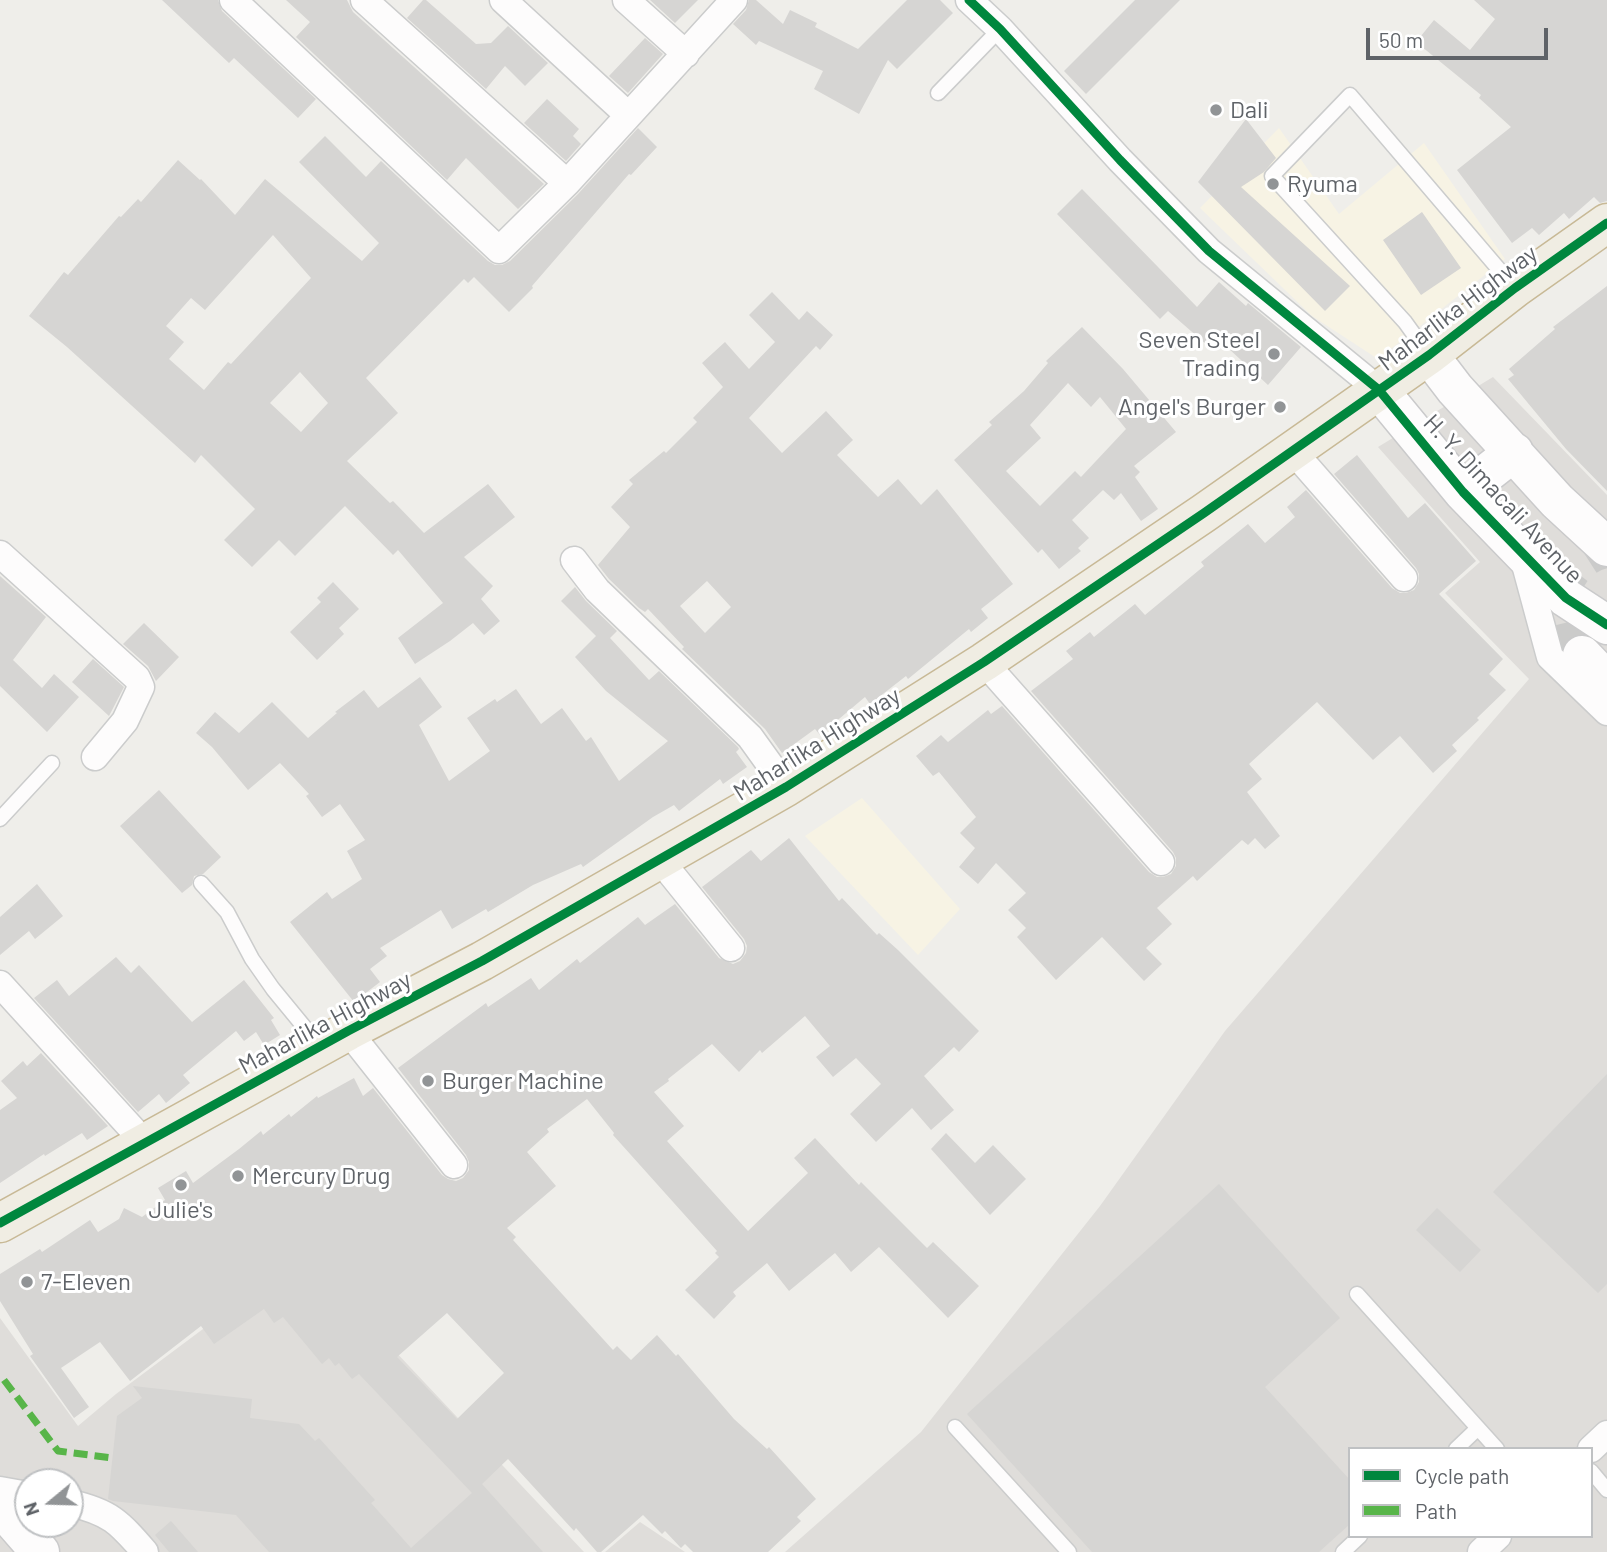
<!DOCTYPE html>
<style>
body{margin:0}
#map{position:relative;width:1607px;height:1552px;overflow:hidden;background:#efeeea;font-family:Barlow,sans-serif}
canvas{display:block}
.legend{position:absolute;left:1348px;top:1447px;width:245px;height:91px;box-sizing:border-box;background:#fff;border:2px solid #bfc1c3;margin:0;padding:9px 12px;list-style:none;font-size:21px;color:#5f6368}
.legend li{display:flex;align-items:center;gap:14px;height:35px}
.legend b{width:35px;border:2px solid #bfc1c3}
.north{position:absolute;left:14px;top:1468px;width:70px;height:70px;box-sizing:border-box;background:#fff;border:2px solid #bfc1c3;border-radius:50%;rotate:251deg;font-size:19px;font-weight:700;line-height:28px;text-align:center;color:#5f6368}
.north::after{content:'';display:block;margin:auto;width:24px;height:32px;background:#919496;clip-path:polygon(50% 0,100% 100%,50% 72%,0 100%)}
.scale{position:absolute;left:1366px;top:28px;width:182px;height:32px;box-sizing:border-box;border:4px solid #5f6368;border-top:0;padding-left:9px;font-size:21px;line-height:24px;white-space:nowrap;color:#5f6368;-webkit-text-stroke:5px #fff;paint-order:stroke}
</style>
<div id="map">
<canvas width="1607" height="1552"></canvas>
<ul class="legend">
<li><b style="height:9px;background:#00873e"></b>Cycle path</li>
<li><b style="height:9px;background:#58b549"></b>Path</li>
</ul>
<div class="north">N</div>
<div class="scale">50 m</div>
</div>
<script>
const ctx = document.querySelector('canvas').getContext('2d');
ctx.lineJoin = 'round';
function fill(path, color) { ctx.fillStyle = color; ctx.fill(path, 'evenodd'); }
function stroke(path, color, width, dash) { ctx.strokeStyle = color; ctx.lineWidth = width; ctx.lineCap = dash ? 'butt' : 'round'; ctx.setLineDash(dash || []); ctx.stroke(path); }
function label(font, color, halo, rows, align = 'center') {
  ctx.font = font + ' Barlow,sans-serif'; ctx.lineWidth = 6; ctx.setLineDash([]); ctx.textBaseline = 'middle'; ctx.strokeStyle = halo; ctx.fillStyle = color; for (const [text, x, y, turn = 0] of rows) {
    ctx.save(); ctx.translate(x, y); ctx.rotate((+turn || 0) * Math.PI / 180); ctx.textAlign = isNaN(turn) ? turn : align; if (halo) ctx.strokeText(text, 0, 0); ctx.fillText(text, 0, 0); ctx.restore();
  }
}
fill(new Path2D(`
 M1279 128 1339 214 1424 143 1505 259 1378 359 1312 316 1200 208Z
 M862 798 960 909 918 955 805 836Z`), '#f7f3e4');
fill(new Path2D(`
 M1493 377 1607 495V1552H785L921 1432 1100 1206 1225 1031 1529 679 1445 593 1480 562 1378 447ZM1350 1449H1591V1536H1350Z
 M286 1267 393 1349 584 1552H0V1318L78 1426 116 1394ZM28 1482H70V1524H28Z
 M640 1522 685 1552H605Z`), '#dfddda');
fill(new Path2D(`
 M162 0H218L222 11 316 99 298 118 234 58 229 63Z
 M286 0H347L353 12 544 184 518 209 466 158 447 180 296 37 310 22Z
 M423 0H426L476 44 491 43 508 26 548 63 525 86 505 66 486 89 407 18Z
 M650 0H698L675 23Z
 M749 0H756L783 24 790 10 817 23 815 27 858 49 907 0H940L953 13 897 69 888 60 859 114 814 89 823 71 759 41 756 45 733 24 746 10Z
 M1135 0H1180L1086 94 1064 71Z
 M1474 0H1607V201L1600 203 1594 197 1569 219 1564 213 1539 235 1532 228 1512 243 1457 170 1511 127 1479 98 1481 95 1416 42 1434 20 1470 50 1495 19Z
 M645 38 663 54 628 93 609 76Z
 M547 99 579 129 573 136 581 144 566 161 524 123Z
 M1246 119 1276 158 1264 172 1241 187 1350 286 1325 311 1198 182Z
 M638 128 657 147 631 175 629 174 532 286 533 288 509 312 474 277 468 283 464 279 366 378 398 413 347 461 390 503 393 501 424 533 488 484 515 517 464 557 493 586 481 599 500 621 484 635 473 623 450 641 415 664 398 638 443 603 398 550 393 555 345 506 295 556 279 540 252 567 224 540 255 509 201 455 195 463 67 347 29 316 64 272 68 275 119 216 121 217 138 199 141 202 178 160 200 180 201 179 235 215 265 179 362 261 379 243 299 162 325 136 366 177 381 161 488 261 495 265H502L510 261 578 194ZM273 235 311 278 231 364 228 362 204 390 169 359 184 342 166 326 191 298 205 310ZM300 372 328 403 301 432 270 403Z
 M1082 189 1197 307 1219 282 1246 306 1248 303 1301 347 1268 385 1215 336 1207 345 1168 311 1160 319 1057 214Z
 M1422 212 1461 268 1421 295 1383 240Z
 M1607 286V491L1566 449 1508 379 1514 375 1509 369 1555 329 1553 327Z
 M772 292 799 320 807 311 833 335 820 350 816 346 749 418 782 453 826 411 853 440 837 455 878 497 898 479 921 505 937 489 1013 584 981 609 988 618 971 632 969 629 908 679 906 676 870 704 865 697 820 735 815 729 782 753 765 729 682 649 684 647 648 609 645 612 639 608 609 579 598 565 630 527 611 507 633 484 629 480 664 451 666 453 697 422 693 418 723 387 702 363 725 342 749 369 775 342 749 315ZM707 581 731 607 705 633 680 606Z
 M1082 327 1123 369 1176 432 1134 466 1140 472 1135 477 1158 509 1141 521 1121 493 1114 500 1103 490 1072 520 1089 538 1078 548 1081 551 1059 569 1042 549 1038 553 954 460 992 425 989 422 1024 391 1048 363 1046 361ZM1068 383 1091 407 1100 397 1126 429 1081 477 1075 471 1040 506 1006 471 1041 438 1030 425Z
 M1357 455 1408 518 1425 503 1476 561 1439 594 1503 659 1489 674 1506 690 1477 718 1479 720 1452 745 1457 751 1433 773 1400 736 1373 760 1317 702 1249 764 1262 779 1247 792 1280 836 1265 849 1255 838 1248 845 1242 840 1197 881 1193 876 1157 908 1172 924 1146 948 1162 964 1144 981 1102 937 1056 980 1017 937 1026 928 1008 910 1026 893 996 863 978 884 959 867 975 848 960 833 976 817 939 772 933 776 916 756 941 735 948 742 988 710 991 714 1002 706 1149 872 1157 877H1163L1171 874 1176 866V858L1173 852 1031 691 1073 659 1066 651 1090 632 1094 637 1135 604 1145 615 1204 566 1201 562 1248 524 1265 543 1295 517 1287 507 1306 490 1392 588 1400 593H1406L1414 590 1419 582V574L1416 568 1334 474Z
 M0 576 46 617 13 660 42 688 54 674 79 697 47 732 0 686Z
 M333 582 359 609 339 628 344 634 317 660 290 632 321 602 317 598Z
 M575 587 586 601 617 631 610 638 649 680 659 671 738 747 739 749 736 752 747 767 723 784 720 779 679 811 674 805 653 817 583 867 581 864 533 885 488 912 486 909 452 929 441 910 380 948 387 956 370 969 380 982 354 1002 290 922 327 892 332 899 362 879 347 851 365 840 340 804 322 817 306 796 309 794 280 763 248 790 212 747 196 733 215 712 239 733 272 702 308 738 337 713 335 712 364 690 378 708 420 677 442 707 419 725 449 781 490 751 467 718 495 699 497 702 516 689 541 724 562 708 586 741 591 737 619 781 668 741 606 691 575 657 596 636 561 601Z
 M144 623 179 657 156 681 148 666 123 644Z
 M93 659 124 687 109 716 72 682Z
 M159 790 221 857 203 874 194 876 192 885 182 893 120 826Z
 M789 838 839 901 842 898 877 935 879 933 898 950 979 1031 959 1052 954 1047 924 1076 954 1110 931 1130 912 1108 876 1142 850 1114 881 1084 856 1058 833 1077 816 1057 830 1046 805 1016 762 1053 760 1050 739 1072 712 1044 668 1079 669 1081 654 1092 684 1126 667 1141 748 1231 808 1173 794 1158 815 1138 859 1185 861 1182 927 1248 933 1242 979 1286 948 1318 879 1247 851 1272 835 1253 789 1291 767 1263 733 1292 736 1296 714 1319 685 1290 719 1257 715 1253 717 1251 613 1135 614 1133 587 1099 547 1129 549 1132 527 1152 556 1186 507 1228 516 1237 513 1240 613 1350 617 1346 631 1360 657 1335 676 1356 678 1354 734 1419 767 1449 769 1447 816 1499 797 1517 801 1521 768 1552H693L685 1544 681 1548 665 1531 662 1534 643 1515 601 1552H597L576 1528 574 1531 508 1459 482 1484 543 1552H269L236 1515 113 1501 108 1499 117 1416 142 1398 133 1386 252 1399 250 1418 299 1424 315 1441 319 1438 375 1500 371 1503 411 1548 472 1493 359 1374 352 1379 339 1363 335 1366 329 1358 322 1364 283 1317 274 1323 264 1309 214 1344 201 1326 130 1381 100 1342 61 1368 89 1407 74 1418 30 1356 33 1354 0 1301V1274L40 1249 42 1252 90 1220 98 1232 119 1219 124 1208 142 1217 165 1200 158 1188 186 1171 193 1183 239 1149 261 1131 263 1135 289 1114 291 1117 317 1096 318 1098 354 1078 363 1096 373 1088 442 1175 448 1179 456 1181 463 1178 469 1170V1162L466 1155 398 1068 486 1003 488 1007 531 978 539 990 577 959 580 963 638 917 645 925 675 904 719 958 733 964 740 961 746 953 747 946 744 939 702 887 751 850 761 861ZM447 1313 504 1373 457 1419 397 1357Z
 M37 884 63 916 35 939 29 931 0 955V917Z
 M116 957 131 973 139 965 192 1022 244 980 274 1018 271 1020 280 1035 264 1045 256 1032 244 1041 236 1031 183 1075 190 1083 166 1103 159 1094 138 1112 34 998 57 980 69 996Z
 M41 1053 108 1126 87 1140 82 1133 45 1156 44 1154 0 1183V1110L17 1098 1 1081 23 1061 27 1066Z
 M1607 1074V1284L1598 1293 1493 1192Z
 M946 1133 975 1163 993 1145 1026 1179 990 1215 931 1149Z
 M1219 1184 1340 1318 1265 1387 1350 1480V1524L1319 1552H1092L967 1414Z
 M1437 1208 1481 1250 1460 1272 1416 1230Z
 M171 1521 198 1552H169L155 1535Z`), '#d6d5d3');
stroke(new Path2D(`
 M1582 655C1576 649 1568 641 1565 634 1550 599 1568 555 1607 549`), '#cbcbca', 38, [38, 19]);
const lane = new Path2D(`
 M938 93 1000 29
 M1428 354 1405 322 1272 176 1350 95 1514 287
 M0 819 52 763
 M201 883 227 912 252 959 273 989 319 1045
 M1357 1294 1497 1449
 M955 1427 1069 1552
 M1456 1449 1478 1428
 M1591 1471 1607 1490
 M1343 1552 1360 1536`);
const street = new Path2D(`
 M233 0 499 250 567 183 734 0
 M364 0 567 183
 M503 0 628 115
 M626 0 686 54
 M969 0 1000 29 1120 160 1209 251 1379 390
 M1292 450 1404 578
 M0 554 137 678 141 687 125 721 95 757
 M1523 557 1550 657 1607 712
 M574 560 597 590 750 737 786 787
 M984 662 1161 862
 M660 860 731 948
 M0 984 145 1143
 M348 1031 454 1165
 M1591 1449 1607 1434
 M0 1490 28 1495
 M70 1503C110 1512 119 1522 145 1552
 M1481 1552 1498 1536`);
const secondary = new Path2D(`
 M1429 355 1455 389 1557 501 1607 547
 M1379 390 1463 492 1566 598 1607 625
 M1463 492 1514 452
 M1582 655 1607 681
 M0 1506 40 1552`);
const highway = new Path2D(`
 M0 1223 348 1031 482 961 786 787 984 662 1204 513 1429 355 1515 288 1607 223`);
stroke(lane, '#cbcccc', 17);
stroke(street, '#cbcccc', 29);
stroke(secondary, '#cacacb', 41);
stroke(highway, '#c8b996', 41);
stroke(lane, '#fdfcfc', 14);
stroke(street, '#fdfcfc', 26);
stroke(secondary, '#fdfcfc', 38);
stroke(highway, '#f0ede3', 38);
stroke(new Path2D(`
 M4 1380 58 1451 112 1458`), '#58b549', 7, [14, 7]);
stroke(new Path2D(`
 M969 0 1000 29 1120 160 1209 251 1379 390 1463 492 1566 598 1607 625
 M0 1223 348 1031 482 961 786 787 984 662 1204 513 1429 355 1515 288 1607 223`), '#00873e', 9);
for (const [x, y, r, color] of [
 [1216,110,7,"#919496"],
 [1273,184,7,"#919496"],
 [1274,354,7,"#919496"],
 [1280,407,7,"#919496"],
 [428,1081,7,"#919496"],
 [238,1176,7,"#919496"],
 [181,1185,7,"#919496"],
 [27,1282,7,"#919496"]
]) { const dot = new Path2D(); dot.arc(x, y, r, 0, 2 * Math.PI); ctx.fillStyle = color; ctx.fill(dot); stroke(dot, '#fff', 2.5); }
label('24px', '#5f6368', '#fff', [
 ["Dali",1230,110],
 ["Ryuma",1287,184],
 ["Seven Steel",1260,340,"right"],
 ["Trading",1260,368,"right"],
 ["Angel's Burger",1266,407,"right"],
 ["Burger Machine",442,1081],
 ["Mercury Drug",252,1176],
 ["Julie's",181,1210,"center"],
 ["7-Eleven",41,1282]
], 'left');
label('24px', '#5f6368', '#fff', [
 ["Maharlika Highway",1458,308,-37],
 ["H. Y. Dimacali Avenue",1503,499,47],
 ["Maharlika Highway",817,744,-32],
 ["Maharlika Highway",325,1023,-28]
]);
</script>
